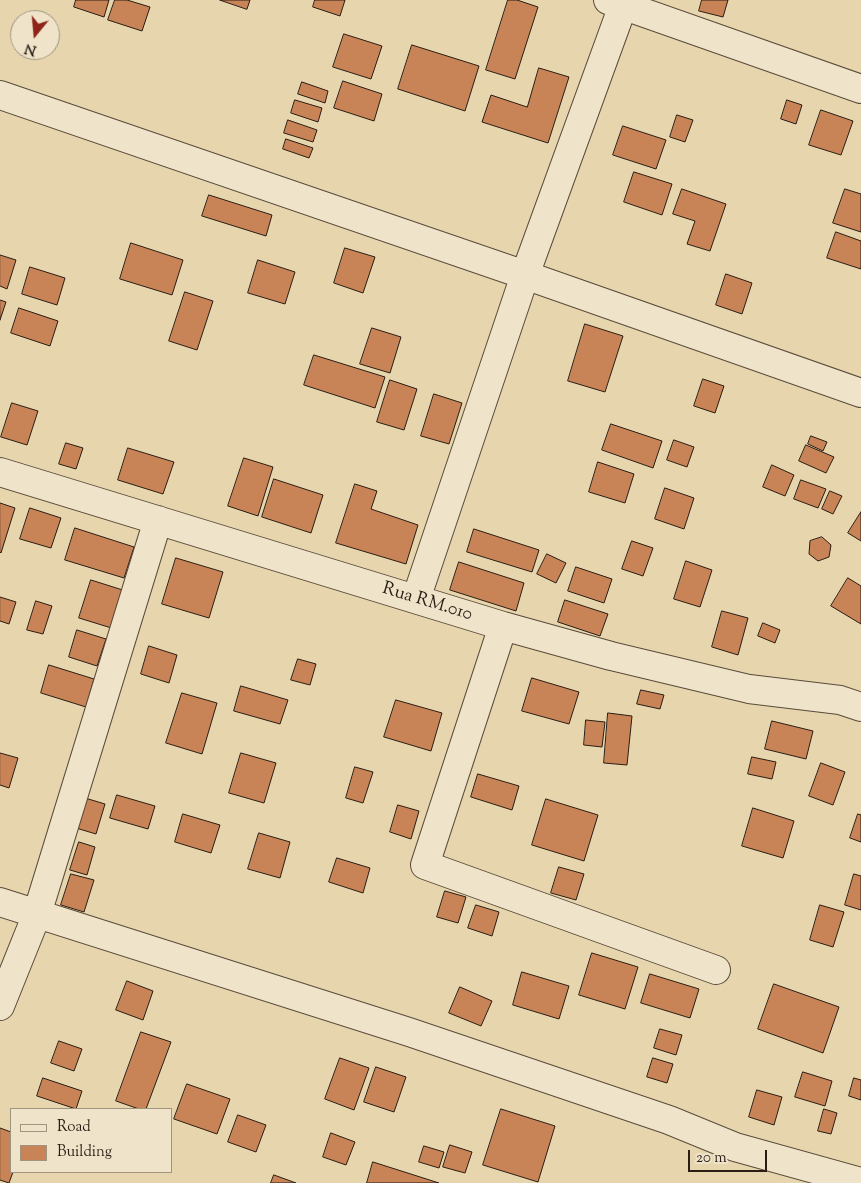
<!DOCTYPE html>
<style>
body{margin:0}
#map{position:relative;width:861px;height:1183px;overflow:hidden;background:#e7d5ad;font-family:"Sorts Mill Goudy",serif}
canvas{display:block}
.legend{position:absolute;left:10px;top:1108px;width:162px;height:65px;box-sizing:border-box;background:#efe4ca;border:1px solid #a09481;margin:0;padding:6px 9px;list-style:none;font-size:15px;color:#2a1d14}
.legend li{display:flex;align-items:center;gap:10px;height:25px}
.legend b{width:25px;border:1px solid #a09481}
.north{position:absolute;left:10px;top:10px;width:50px;height:50px;box-sizing:border-box;background:#efe4ca;border:1px solid #a09481;border-radius:50%;rotate:197deg;font-size:14px;font-weight:700;line-height:20px;text-align:center;color:#2a1d14}
.north::after{content:'';display:block;margin:auto;width:18px;height:22px;background:#8f2418;clip-path:polygon(50% 0,100% 100%,50% 72%,0 100%)}
.scale{position:absolute;left:688px;top:1150px;width:79px;height:22px;box-sizing:border-box;border:2px solid #2a1d14;border-top:0;padding-left:6px;font-size:15px;line-height:18px;white-space:nowrap;color:#2a1d14;-webkit-text-stroke:4px #efe4ca;paint-order:stroke}
</style>
<div id="map">
<canvas width="861" height="1183"></canvas>
<ul class="legend">
<li><b style="height:6px;background:#efe4ca"></b>Road</li>
<li><b style="height:14px;background:#c88456"></b>Building</li>
</ul>
<div class="north">N</div>
<div class="scale">20 m</div>
</div>
<script>
const ctx = document.querySelector('canvas').getContext('2d');
ctx.lineJoin = 'round';
function fill(path, color) { ctx.fillStyle = color; ctx.fill(path, 'evenodd'); }
function stroke(path, color, width, dash) { ctx.strokeStyle = color; ctx.lineWidth = width; ctx.lineCap = dash ? 'butt' : 'round'; ctx.setLineDash(dash || []); ctx.stroke(path); }
function label(font, color, halo, rows, align = 'center') {
  ctx.font = font + ' "Sorts Mill Goudy",serif'; ctx.lineWidth = 5; ctx.setLineDash([]); ctx.textBaseline = 'middle'; ctx.strokeStyle = halo; ctx.fillStyle = color; for (const [text, x, y, turn = 0] of rows) {
    ctx.save(); ctx.translate(x, y); ctx.rotate((+turn || 0) * Math.PI / 180); ctx.textAlign = isNaN(turn) ? turn : align; if (halo) ctx.strokeText(text, 0, 0); ctx.fillText(text, 0, 0); ctx.restore();
  }
}
const building = new Path2D(`
 M76 0H109L104 17 74 7Z
 M115 0H127L150 7 142 31 108 20Z
 M220 0H250L247 9Z
 M315 0H345L340 16 313 7Z
 M508 0H517L538 7 515 79 486 70Z
 M702 0H728L723 17 699 11Z
 M344 34 382 46 371 79 333 67Z
 M412 45 479 66 465 111 398 89Z
 M539 68 569 77 548 143 482 122 491 95 527 107Z
 M343 81 382 94 374 121 334 108Z
 M302 82 328 91 325 103 298 94Z
 M295 100 322 108 318 122 291 113Z
 M787 100 802 105 796 124 781 119Z
 M821 110 853 121 841 155 809 145Z
 M677 115 693 120 685 142 670 137Z
 M288 120 317 130 313 142 284 133Z
 M623 126 666 140 656 169 613 155Z
 M286 139 313 148 309 158 283 149Z
 M634 172 672 184 662 215 624 202Z
 M682 189 726 204 710 251 687 244 695 221 673 214Z
 M845 189 861 194V232L833 223Z
 M209 195 272 215 266 236 202 216Z
 M836 232 861 241V269L827 258Z
 M131 243 183 260 172 295 120 279Z
 M345 248 375 257 363 293 334 283Z
 M0 255 16 260 7 289 0 286Z
 M258 260 295 272 285 304 248 293Z
 M30 267 65 278 57 305 22 294Z
 M726 274 752 283 742 314 716 305Z
 M185 292 213 301 197 350 169 341Z
 M0 300 6 302 0 320Z
 M19 308 58 321 50 346 11 333Z
 M585 324 623 336 605 392 568 381Z
 M372 328 401 337 390 373 360 364Z
 M314 355 385 377 375 408 304 385Z
 M703 379 724 386 715 413 694 406Z
 M390 380 417 389 404 430 377 422Z
 M434 394 462 403 449 444 421 436Z
 M12 403 38 411 27 445 1 437Z
 M611 424 662 441 653 468 602 450Z
 M811 436 827 442 823 451 808 444Z
 M674 440 694 447 687 467 667 460Z
 M66 443 83 448 76 469 59 464Z
 M806 445 834 457 826 473 799 461Z
 M128 448 174 462 163 494 118 480Z
 M244 458 273 467 258 516 228 506Z
 M598 462 634 474 625 503 589 492Z
 M772 465 794 475 785 496 763 487Z
 M274 479 323 495 311 533 262 517Z
 M801 480 826 489 818 508 794 499Z
 M355 484 377 491 371 509 418 525 406 564 336 543Z
 M665 488 694 498 684 529 655 519Z
 M830 491 842 496 833 514 822 509Z
 M0 503 15 508 1 553 0 552Z
 M30 508 61 518 51 548 20 539Z
 M861 512V541L848 533Z
 M75 528 134 547 124 578 65 560Z
 M474 529 539 550 532 572 467 552Z
 M822 537 831 545 829 557 818 561 809 554 810 541Z
 M632 541 653 548 643 576 622 569Z
 M547 554 566 563 556 583 537 574Z
 M176 558 223 572 209 618 162 604Z
 M686 561 712 570 700 607 674 599Z
 M459 562 524 583 516 611 450 590Z
 M576 567 612 579 604 603 568 591Z
 M848 578 861 586V624L831 606Z
 M91 580 129 592 118 630 79 618Z
 M0 597 16 602 9 624 0 621Z
 M565 600 608 614 600 636 558 622Z
 M36 601 52 606 43 634 27 630Z
 M722 611 748 618 738 655 712 647Z
 M763 623 780 630 775 643 758 636Z
 M77 630 106 639 97 666 69 657Z
 M149 646 177 655 169 683 141 674Z
 M298 659 316 664 310 685 291 680Z
 M49 665 94 679 86 707 41 693Z
 M532 678 579 692 569 724 522 711Z
 M241 686 288 700 280 724 234 711Z
 M641 690 664 695 660 709 637 704Z
 M182 693 217 703 202 754 166 743Z
 M396 700 442 713 431 751 384 737Z
 M608 713 632 716 627 765 604 763Z
 M586 720 605 722 602 747 584 745Z
 M772 721 813 731 806 759 765 749Z
 M0 753 18 758 9 788 0 785Z
 M241 753 276 763 264 803 229 793Z
 M752 757 776 762 772 779 748 774Z
 M821 763 845 772 833 805 809 796Z
 M355 767 373 772 363 803 346 798Z
 M478 774 519 786 512 810 471 797Z
 M117 795 155 806 148 829 110 818Z
 M85 798 105 804 96 834 76 828Z
 M546 799 598 815 584 861 532 845Z
 M398 805 419 811 411 839 390 832Z
 M753 808 794 821 783 858 742 846Z
 M183 814 220 825 211 853 175 842Z
 M858 814 861 815V842L850 838Z
 M259 833 290 842 280 878 248 869Z
 M79 842 95 847 87 875 70 870Z
 M337 858 370 868 363 893 329 882Z
 M559 867 584 874 576 900 551 893Z
 M71 874 94 880 84 912 61 905Z
 M854 874 861 876V910L845 905Z
 M445 891 466 897 458 923 437 917Z
 M476 905 499 912 492 936 468 928Z
 M820 905 844 912 833 947 810 940Z
 M592 953 638 967 625 1009 579 995Z
 M522 972 569 986 559 1019 513 1005Z
 M650 974 699 989 690 1018 641 1003Z
 M127 981 153 991 143 1020 116 1010Z
 M774 984 839 1007 823 1053 758 1029Z
 M460 987 492 1001 481 1026 449 1013Z
 M660 1029 682 1035 676 1055 654 1048Z
 M141 1032 171 1042 146 1109H139L116 1101Z
 M59 1041 82 1049 74 1071 51 1063Z
 M340 1058 369 1068 354 1110 325 1099Z
 M653 1058 673 1064 667 1083 647 1077Z
 M376 1067 406 1077 394 1112 364 1102Z
 M803 1072 832 1081 825 1106 795 1097Z
 M43 1078 82 1091 76 1109 37 1096Z
 M854 1078 861 1080V1100L849 1096Z
 M187 1084 230 1099 217 1134 174 1119Z
 M757 1090 782 1097 774 1125 749 1117Z
 M501 1109 555 1126 538 1182 483 1165Z
 M824 1109 837 1113 831 1134 818 1131Z
 M238 1115 266 1125 256 1152 228 1142Z
 M0 1128 11 1132V1172H13L9 1183 0 1180Z
 M331 1133 355 1142 346 1165 323 1157Z
 M450 1145 472 1152 465 1173 443 1167Z
 M424 1146 444 1152 439 1168 419 1162Z
 M373 1162 439 1183H367Z
 M274 1175 296 1183H271Z`);
fill(building, '#c88456');
stroke(building, '#2a1d14', 1);
const street = new Path2D(`
 M608 0 861 89
 M0 95 525 275 861 393
 M0 472 503 626 611 656 749 689 840 700 861 707
 M416 599 525 275 625 0
 M503 626 425 865 716 970
 M0 902 409 1032 669 1120 735 1147 861 1182
 M0 1006 37 914 158 520`);
stroke(street, '#594b3a', 30);
stroke(street, '#efe4ca', 28);
label('18px', '#2a1d14', '#efe4ca', [
 ["Rua RM.010",427,603,17]
]);
</script>
